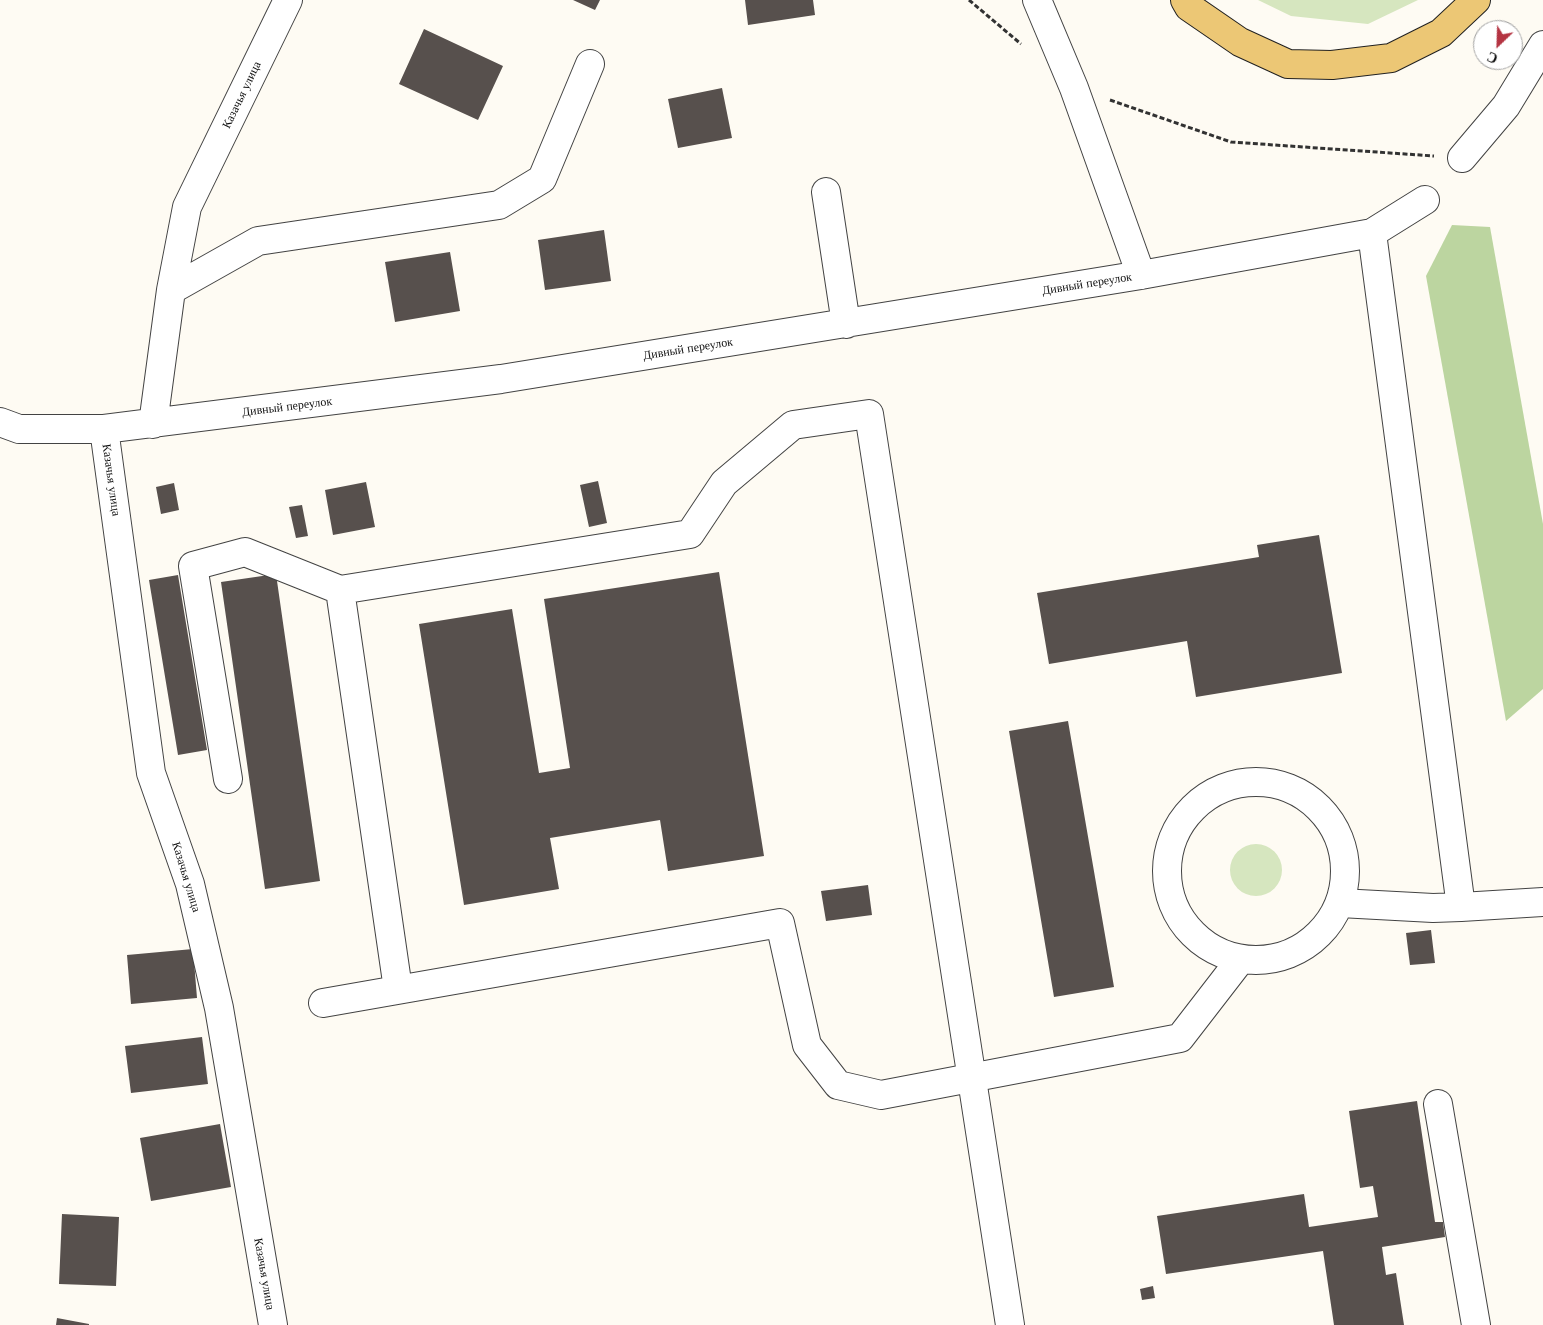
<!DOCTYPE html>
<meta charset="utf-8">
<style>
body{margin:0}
#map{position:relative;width:1543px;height:1325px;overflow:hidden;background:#fefbf3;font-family:"Libre Baskerville",serif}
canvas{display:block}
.north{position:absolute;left:1473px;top:20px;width:50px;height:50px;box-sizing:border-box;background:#fff;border:1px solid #9f9f9f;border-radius:50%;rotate:204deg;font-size:14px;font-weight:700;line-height:20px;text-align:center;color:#101010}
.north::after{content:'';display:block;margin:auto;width:18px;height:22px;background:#b43442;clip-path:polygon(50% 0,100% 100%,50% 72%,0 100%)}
</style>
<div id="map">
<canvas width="1543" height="1325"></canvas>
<div class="north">С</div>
</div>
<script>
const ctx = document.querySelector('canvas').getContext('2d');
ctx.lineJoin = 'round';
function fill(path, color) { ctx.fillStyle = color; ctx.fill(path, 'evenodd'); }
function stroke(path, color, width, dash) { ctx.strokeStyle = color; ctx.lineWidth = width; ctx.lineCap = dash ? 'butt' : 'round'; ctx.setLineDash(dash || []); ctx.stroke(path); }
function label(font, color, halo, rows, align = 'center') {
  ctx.font = font + ' "Libre Baskerville",serif'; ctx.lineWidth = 5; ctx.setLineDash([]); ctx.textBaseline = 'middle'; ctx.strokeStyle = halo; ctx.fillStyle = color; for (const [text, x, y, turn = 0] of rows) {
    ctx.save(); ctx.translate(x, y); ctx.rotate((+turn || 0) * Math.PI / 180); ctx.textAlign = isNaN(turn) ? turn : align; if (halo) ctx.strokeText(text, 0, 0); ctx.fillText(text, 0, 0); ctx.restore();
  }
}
fill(new Path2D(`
 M1258 0H1418L1368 24 1291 16Z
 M1230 870a26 26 0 1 1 52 0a26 26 0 1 1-52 0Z`), '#d6e6bf');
fill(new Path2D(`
 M1452 225 1490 227 1543 524V689L1506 721 1426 276Z`), '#bcd5a0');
fill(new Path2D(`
 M573 0H600L595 10Z
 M745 0H813L815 15 748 25Z
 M424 29 503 66 478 120 399 84Z
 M722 88 732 138 678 148 668 99Z
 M604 230 611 281 545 290 538 240Z
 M450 252 460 311 395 322 385 262Z
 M598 481 607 523 589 527 580 485Z
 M366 482 375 527 333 535 325 490Z
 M174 483 179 510 161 514 156 487Z
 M302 505 308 536 296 538 289 507Z
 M1319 535 1342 673 1196 697 1187 641 1049 664 1037 593 1259 557 1257 545Z
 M719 572 764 856 668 871 660 820 550 838 559 889 464 905 419 624 512 609 539 773 570 768 544 599Z
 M276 574 320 881 265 889 221 582Z
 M178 575 207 750 178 755 149 580Z
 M1068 721 1114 987 1054 997 1009 731Z
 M868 885 872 915 826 921 821 891Z
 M1431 930 1435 963 1410 965 1406 933Z
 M193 949 197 998 131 1004 127 955Z
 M202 1037 208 1084 131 1093 125 1046Z
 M1417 1101 1435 1222H1443L1445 1237 1382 1247 1386 1275 1396 1273 1404 1325H1334L1323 1251 1166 1274 1157 1216 1304 1194 1309 1227 1378 1217 1373 1186 1360 1188 1349 1111Z
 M220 1124 231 1187 151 1201 140 1138Z
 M62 1214 119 1217 116 1286 59 1284Z
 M1153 1286 1155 1298 1142 1300 1140 1289Z
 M57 1318 89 1324V1325H56Z`), '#57504d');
const minor = new Path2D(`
 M1037 0 1074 88 1141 275
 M1462 158 1506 106 1543 45
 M826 192 846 324
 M1372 233 1461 907 1543 902
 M171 290 258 241 499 205 542 179 590 64
 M0 422 19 429H104L501 379 1141 275 1372 233 1425 200
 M153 424 171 290 187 207 288 0
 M104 429 151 773 190 884 219 1008 273 1325
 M340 590 398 989
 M228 779 193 566 245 552 340 590 690 534 724 483 793 425 869 414 1010 1325
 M1167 871a89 89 0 1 1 178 0a89 89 0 1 1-178 0Z
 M1340 903 1433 908 1461 907
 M323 1003 780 923 807 1045 838 1085 881 1095 1180 1038 1241 959
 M1438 1104 1476 1325`);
const major = new Path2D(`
 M1185 0 1189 7 1240 42 1288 64 1332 65 1391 58 1441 33 1476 0`);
stroke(minor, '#434343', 30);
stroke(major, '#212121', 30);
stroke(new Path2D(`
 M969 0 1021 44
 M1110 100 1231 142 1434 156`), '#323232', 3, [5, 2.5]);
stroke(minor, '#fff', 28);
stroke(major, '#ecc775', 28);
label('12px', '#101010', '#fff', [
 ["Казачья улица",242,95,-64],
 ["Дивный переулок",1087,284,-9],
 ["Дивный переулок",688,349,-9],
 ["Дивный переулок",287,407,-7],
 ["Казачья улица",111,480,82],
 ["Казачья улица",186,877,73],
 ["Казачья улица",264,1274,80]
]);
</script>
